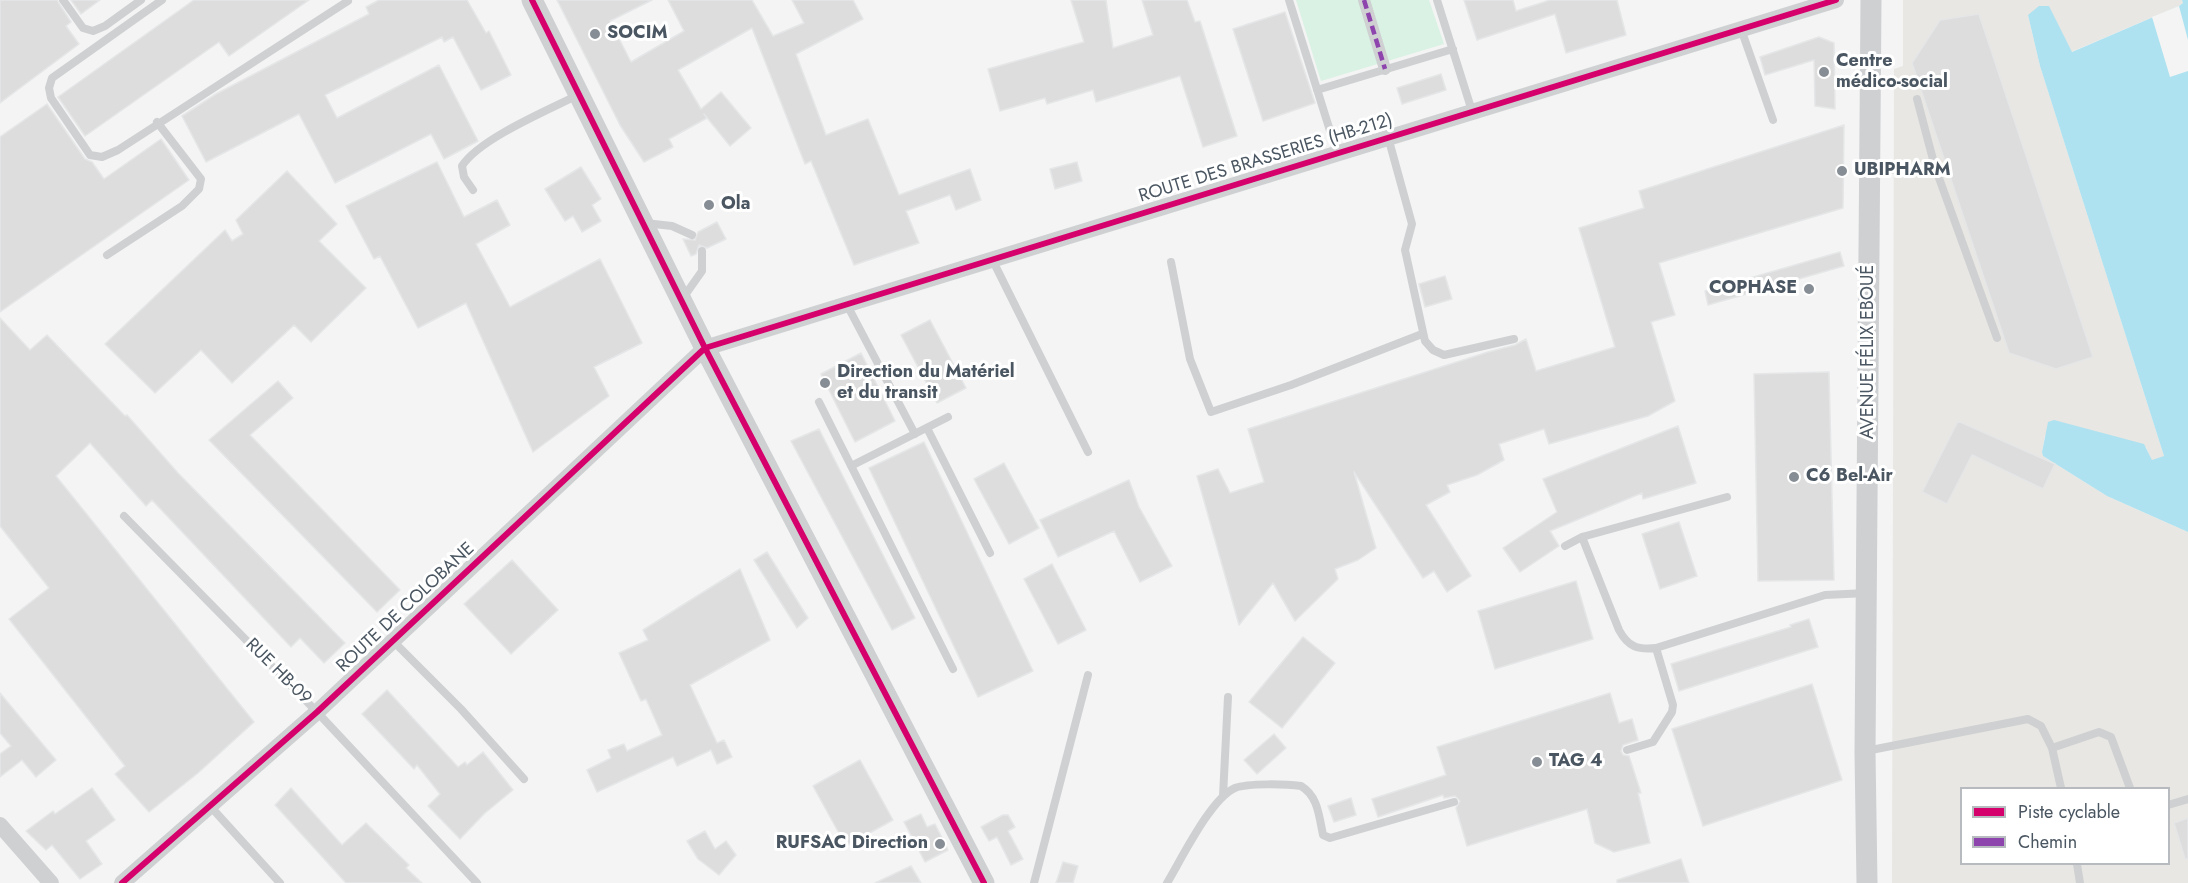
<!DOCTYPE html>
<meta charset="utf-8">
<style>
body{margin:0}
#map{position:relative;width:2188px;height:883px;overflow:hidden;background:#f4f4f4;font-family:Jost,sans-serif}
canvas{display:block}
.legend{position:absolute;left:1960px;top:787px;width:210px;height:78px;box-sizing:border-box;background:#fff;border:2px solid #b7bbc0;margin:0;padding:8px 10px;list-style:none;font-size:18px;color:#4a5661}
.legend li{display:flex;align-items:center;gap:12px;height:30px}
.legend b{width:30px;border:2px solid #b7bbc0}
</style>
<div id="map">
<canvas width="2188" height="883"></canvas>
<ul class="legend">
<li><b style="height:8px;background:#d6006c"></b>Piste cyclable</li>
<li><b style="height:8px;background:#8e44ad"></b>Chemin</li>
</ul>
</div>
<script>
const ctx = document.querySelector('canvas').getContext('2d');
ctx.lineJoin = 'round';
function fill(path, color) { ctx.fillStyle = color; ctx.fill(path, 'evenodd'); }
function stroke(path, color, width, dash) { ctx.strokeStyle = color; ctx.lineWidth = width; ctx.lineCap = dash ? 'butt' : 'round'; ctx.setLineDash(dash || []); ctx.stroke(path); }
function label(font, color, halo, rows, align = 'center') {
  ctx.font = font + ' Jost,sans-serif'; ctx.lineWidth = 6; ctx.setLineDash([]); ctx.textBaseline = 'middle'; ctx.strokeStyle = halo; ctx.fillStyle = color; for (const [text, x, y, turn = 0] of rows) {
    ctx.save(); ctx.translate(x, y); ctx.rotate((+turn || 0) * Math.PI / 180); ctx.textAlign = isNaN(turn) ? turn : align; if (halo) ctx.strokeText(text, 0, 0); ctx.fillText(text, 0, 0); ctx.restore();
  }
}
fill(new Path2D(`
 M1903 0H2182L2183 3 2179 6 2071 52 2028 15 2040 66 2164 456 2152 461 2146 447 2045 435 2042 452 2043 456 2107 496 2188 532V883H1892L1894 69 1903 66ZM1962 788H2168V864H1962Z`), '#e8e7e3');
fill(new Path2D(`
 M1296 0H1429L1444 44 1321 81Z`), '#d9f2e3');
fill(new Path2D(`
 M2182 0H2188V532L2107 496 2043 456 2042 452 2048 422 2054 420 2144 444 2152 460 2164 456 2040 66 2028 15 2039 6H2049L2072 52 2179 6 2183 3Z`), '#aee2f0');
fill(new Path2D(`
 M2179 6 2188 40V71L2170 77 2152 17Z`), '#f4f4f4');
const building = new Path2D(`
 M0 0H57L71 22 66 26 79 44 0 103Z
 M71 0H100L81 14Z
 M194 0H309L229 56 219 42 85 136 58 97Z
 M379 0H467L486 33 489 31 511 75 481 90 453 37 444 42 442 37 325 95 337 118 439 65 478 141 444 159 431 134 335 183 299 114 206 162 182 116 216 94 369 14 366 7Z
 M557 0H652L610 21 631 62 684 31 668 0H752L773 36 804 23 792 0H853L863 19 796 54 826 135 868 119 899 195 970 169 981 200 956 210 950 195 906 211 919 243 854 265 811 161 805 164 752 28 678 70 701 109 721 92 751 128 730 146 704 114 707 118 669 139 673 147 644 162 620 125Z
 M1071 0H1106L1113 48 1153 35 1142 0H1187L1195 22 1200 21 1237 136 1203 147 1180 76 1096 102 1093 90 1047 104 1045 98 1000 111 988 69 1084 42Z
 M1464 0H1513L1516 11 1550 0H1617L1626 35 1566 53 1555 14 1477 40Z
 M1285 12 1315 103 1263 121 1233 29Z
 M1979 14 2093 357 2056 369 2009 353 1912 63 1940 20Z
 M1819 37 1834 43 1835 109 1815 106 1814 60 1765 75 1760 57Z
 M1441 74 1446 90 1402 104 1397 88Z
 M47 104 85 159 92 162 104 179 161 139 189 180 0 312V137Z
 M1844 125 1843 208 1659 263 1675 315 1651 322 1675 401 1648 416 1549 444 1544 429 1499 444 1504 460 1477 475 1447 485 1450 492 1426 505 1471 576 1447 592 1434 571 1423 578 1354 472 1376 548 1358 560 1335 569 1338 579 1295 621 1273 583 1239 625 1197 476 1218 469 1230 493 1264 482 1248 429 1488 352 1515 345 1526 339 1536 371 1615 347 1579 228 1644 208 1639 191Z
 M437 162 464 217 497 200 510 225 476 244 510 307 600 259 642 343 594 367 609 396 533 452 466 303 418 328 380 256 374 259 346 206Z
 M1077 162 1082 181 1055 189 1050 169Z
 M581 167 601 199 592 205 601 221 582 232 573 216 565 221 545 189Z
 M287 171 337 224 319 241 366 288 311 342 294 325 232 383 201 350 155 393 105 344 225 230 232 241 243 234 236 220Z
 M717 222 726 239 707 248 699 245 696 254 691 256 683 239 695 240 698 232Z
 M1840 252 1844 266 1708 305 1705 291Z
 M1445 276 1452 299 1425 307 1419 284Z
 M0 318 30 350 47 335 125 416 127 415 178 473 345 643 324 663 300 638 291 647 152 500 146 506 90 443 56 476 254 722 198 773 149 812 115 774 125 766 9 619 49 588 0 526Z
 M930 320 966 388 937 403 901 335Z
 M861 353 895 421 855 442 821 374Z
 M1829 372 1834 580 1758 581 1754 374Z
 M278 381 293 398 250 435 400 590 377 612 209 440Z
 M1958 421 2055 464 2043 489 1972 455 1947 504 1922 492Z
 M1678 426 1696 483 1643 499 1642 493 1550 531 1559 546 1520 572 1503 548 1557 512 1543 479Z
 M819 429 915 618 892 630 791 441Z
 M924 442 1033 671 978 697 869 468Z
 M1004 463 1039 528 1009 544 974 479Z
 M1129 480 1139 507 1172 566 1140 582 1114 531 1058 557 1040 520Z
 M1679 522 1697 576 1660 589 1642 534Z
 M767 552 808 618 797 628 754 560Z
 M512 560 558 610 511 654 464 604Z
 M1052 564 1086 630 1058 644 1024 579Z
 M740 569 770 640 690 685 717 743 724 740 732 757 717 764 711 750 677 766 673 757 597 792 587 770 611 758 608 750 624 744 627 751 662 735 646 699 641 701 619 653 648 640 643 630Z
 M1576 581 1593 639 1495 669 1478 611Z
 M1809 619 1818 647 1679 691 1671 664 1791 627 1790 625Z
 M1303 637 1335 663 1282 728 1249 702Z
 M1812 684 1842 780 1703 826 1672 729Z
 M387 690 458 767 465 762 467 765 483 752 513 790 485 813 460 839 428 806 440 794 417 765 414 769 362 714Z
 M0 693 56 760 36 777 22 760 0 777V754L11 746 0 733Z
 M1610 693 1619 723 1632 719 1638 740 1623 745 1621 751 1623 755 1629 756 1641 793H1638L1650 843 1614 852 1595 843 1587 809 1467 846 1456 808 1460 801 1455 796 1444 798 1443 795 1378 817 1372 799 1446 775 1437 747Z
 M1274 734 1286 748 1257 774 1244 760Z
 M860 760 893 820 846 846 813 786Z
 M92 788 115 820 86 841 102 864 80 879 52 845 46 850 26 831 53 811 55 814Z
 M291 788 342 845 366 823 409 865 406 868 422 883H346L275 805Z
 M1351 798 1356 815 1334 822 1328 806Z
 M921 814 927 827 935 824 948 850 925 862 904 822Z
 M1003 815H1008L1015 827 1008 831 1023 859 1011 865 997 837 989 841 981 827Z
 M2188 818V859H2185L2174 823Z
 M705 831 715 849 726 841 736 855 719 875 698 859 687 841Z
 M1681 859 1689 883H1617V880Z
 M1063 862 1078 866 1073 883H1056Z
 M911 866 921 883H875Z`);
fill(building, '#ddddde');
stroke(building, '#e5e6e7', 1.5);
stroke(new Path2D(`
 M63 0 83 28 93 31 105 26 141 0
 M162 0 52 78 49 88 51 98 90 155 102 157 118 150 348 1
 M1289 0 1337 153
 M1437 0 1472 111
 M1741 29 1773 120
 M1317 90 1453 49
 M1917 99 1935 167
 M1388 137 1412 224 1405 250 1425 341 1433 350 1444 355 1514 339
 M1870 171 1935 167 1997 338
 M473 190 464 177 462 166C479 139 548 110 578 95
 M645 223 672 226 692 235
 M107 255 182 206 199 189 201 179 157 122
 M992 259 1088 452
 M1171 262 1190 359 1211 412 1291 385 1422 334
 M683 298 702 271V251
 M846 303 915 434
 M819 402 953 669
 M927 428 990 553
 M851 466 948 417
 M124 516 317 712 477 883
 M1582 537 1619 630C1628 647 1638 650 1656 648L1825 595 1867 593
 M1565 546 1582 537 1727 497
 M393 641 461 709 524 779
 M2052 748 2099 732 2111 737 2130 788
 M1627 750 1653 742 1672 712 1673 705 1656 648
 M1866 751 2028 719 2041 726 2052 748 2061 788
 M1223 796 1228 697
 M2168 805 2188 799
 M210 806 280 883
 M2077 864 2080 883
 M1034 883 1088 675
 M1167 883C1181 860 1211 798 1235 788 1248 783 1286 784 1301 786 1318 796 1319 816 1323 835L1330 838 1454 802`), '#ced0d2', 8);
stroke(new Path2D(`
 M1364 0 1385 69`), '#ced0d2', 12);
stroke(new Path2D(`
 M0 825 51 883
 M122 883 317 712 705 348 1836 0`), '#ced0d2', 16);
stroke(new Path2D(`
 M532 0 705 348 984 883
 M1867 883 1865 752 1871 0`), '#ced0d2', 21);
stroke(new Path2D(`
 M1364 0 1385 69`), '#8e44ad', 4.5, [9, 4.5]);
stroke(new Path2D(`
 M532 0 705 348 984 883
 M122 883 317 712 705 348 1836 0`), '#d6006c', 6);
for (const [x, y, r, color] of [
 [595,34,6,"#868d94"],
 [1824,72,6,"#868d94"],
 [1842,171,6,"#868d94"],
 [709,205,6,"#868d94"],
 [1809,289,6,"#868d94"],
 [825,383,6,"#868d94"],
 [1794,477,6,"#868d94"],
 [1537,762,6,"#868d94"],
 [940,844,6,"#868d94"]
]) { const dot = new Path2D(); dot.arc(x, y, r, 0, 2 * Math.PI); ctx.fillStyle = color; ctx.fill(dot); stroke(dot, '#fff', 2); }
label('bold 18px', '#4a5661', '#fff', [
 ["SOCIM",607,34],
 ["Centre",1836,62],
 ["médico-social",1836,83],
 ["UBIPHARM",1854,171],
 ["Ola",721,205],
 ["COPHASE",1797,289,"right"],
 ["Direction du Matériel",837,373],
 ["et du transit",837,394],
 ["C6 Bel-Air",1806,477],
 ["TAG 4",1549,762],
 ["RUFSAC Direction",928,844,"right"]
], 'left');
label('18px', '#4a5661', '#fff', [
 ["ROUTE DES BRASSERIES (HB-212)",1266,159,-17],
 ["AVENUE FÉLIX EBOUÉ",1869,352,-90],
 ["ROUTE DE COLOBANE",406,608,-43],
 ["RUE HB-09",278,672,45]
]);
</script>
